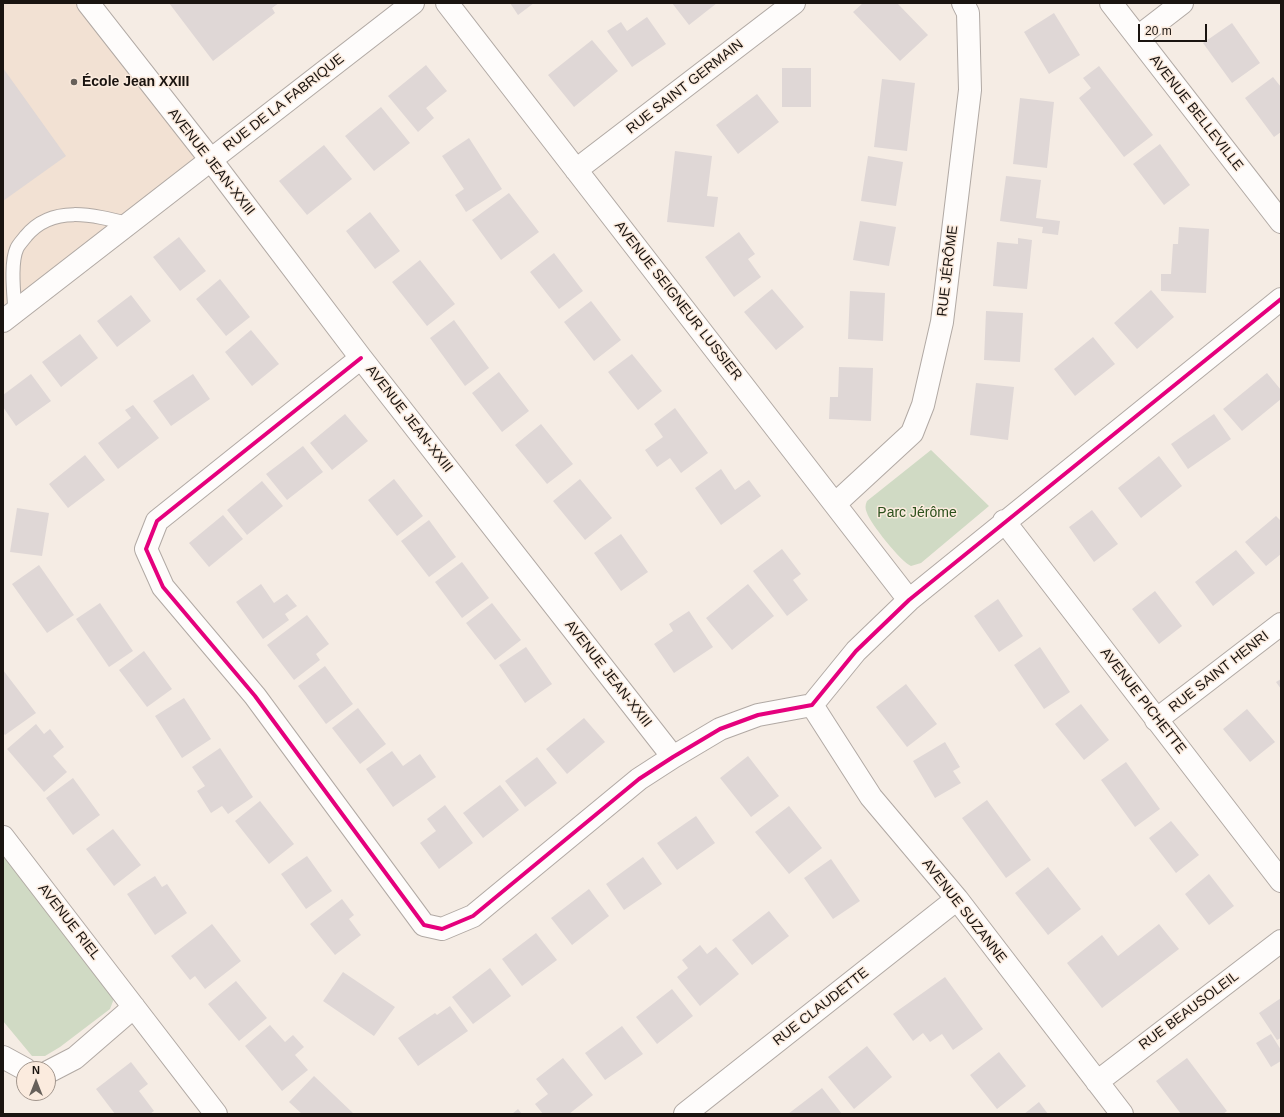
<!DOCTYPE html>
<meta charset="utf-8">
<style>
body{margin:0}
#map{position:relative;width:1284px;height:1117px;overflow:hidden;background:#f5ece4;font-family:Helvetica,sans-serif}
canvas{display:block}
.frame{position:absolute;inset:0;border:4px solid #1a1410;pointer-events:none}
.north{position:absolute;left:16px;top:1061px;width:40px;height:40px;box-sizing:border-box;background:#fbebde;border:1px solid #a1958c;border-radius:50%;rotate:0deg;font-size:11px;font-weight:700;line-height:16px;text-align:center;color:#1a1410}
.north::after{content:'';display:block;margin:auto;width:14px;height:18px;background:#67605a;clip-path:polygon(50% 0,100% 100%,50% 72%,0 100%)}
.scale{position:absolute;left:1138px;top:24px;width:69px;height:18px;box-sizing:border-box;border:2px solid #1a1410;border-top:0;padding-left:5px;font-size:12px;line-height:14px;white-space:nowrap;color:#1a1410;-webkit-text-stroke:3px #fbebde;paint-order:stroke}
</style>
<div id="map">
<canvas width="1284" height="1117"></canvas>
<div class="frame"></div>
<div class="north">N</div>
<div class="scale">20 m</div>
</div>
<script>
const ctx = document.querySelector('canvas').getContext('2d');
ctx.lineJoin = 'round';
function fill(path, color) { ctx.fillStyle = color; ctx.fill(path, 'evenodd'); }
function stroke(path, color, width, dash) { ctx.strokeStyle = color; ctx.lineWidth = width; ctx.lineCap = dash ? 'butt' : 'round'; ctx.setLineDash(dash || []); ctx.stroke(path); }
function label(font, color, halo, rows, align = 'center') {
  ctx.font = font + ' Helvetica,sans-serif'; ctx.lineWidth = 3; ctx.setLineDash([]); ctx.textBaseline = 'middle'; ctx.strokeStyle = halo; ctx.fillStyle = color; for (const [text, x, y, turn = 0] of rows) {
    ctx.save(); ctx.translate(x, y); ctx.rotate((+turn || 0) * Math.PI / 180); ctx.textAlign = isNaN(turn) ? turn : align; if (halo) ctx.strokeText(text, 0, 0); ctx.fillText(text, 0, 0); ctx.restore();
  }
}
fill(new Path2D(`
 M3 3H81L208 161 3 314Z`), '#f2e1d3');
fill(new Path2D(`
 M931 450 989 506 921 563 911 566C901 562 870 523 867 513 865 509 865 505 867 501Z
 M3 846 115 996 110 1009 60 1047 45 1056H32L3 1021Z`), '#d0dac4');
fill(new Path2D(`
 M169 3H279L272 8 275 13 213 61Z
 M510 3H534L518 15Z
 M672 3H717L689 25Z
 M863 3H897L928 35 900 61 853 12Z
 M1054 13 1080 55 1049 74 1024 32Z
 M647 17 666 44 632 67 607 31 621 22 627 31Z
 M1232 23 1260 63 1232 83 1203 43Z
 M592 40 618 71 574 107 548 75Z
 M426 65 447 91 426 108 434 118 418 132 388 96Z
 M1099 66 1153 135 1124 157 1079 98 1091 88 1083 78Z
 M3 68 66 156 3 201Z
 M782 68H811V107H782Z
 M1273 77 1281 87V132L1274 137 1245 98Z
 M882 79 915 83 907 151 874 147Z
 M757 94 779 122 738 154 716 125Z
 M1020 98 1054 102 1047 168 1013 164Z
 M381 107 410 143 374 171 345 136Z
 M469 138 502 189 466 212 455 195 464 189 442 156Z
 M1160 144 1190 185 1164 205 1133 164Z
 M324 145 352 179 307 215 279 181Z
 M675 151 712 156 707 196 718 197 714 227 667 222Z
 M868 156 903 162 896 206 861 201Z
 M1006 176 1041 180 1036 218 1060 221 1058 235 1042 233 1043 227 1000 221Z
 M509 193 539 232 501 260 472 220Z
 M370 212 400 251 375 269 346 231Z
 M860 221 896 227 889 266 853 260Z
 M1179 227 1209 229 1206 293 1161 291V274H1171L1173 244H1178Z
 M739 232 755 254 748 259 761 277 734 297 705 257Z
 M179 237 206 271 180 291 153 257Z
 M1018 238 1032 240 1027 289 993 286 997 242 1018 244Z
 M554 253 583 291 559 309 530 272Z
 M420 260 455 304 427 326 392 282Z
 M220 279 250 317 226 336 196 299Z
 M772 289 804 327 776 350 744 312Z
 M1151 290 1174 317 1137 349 1114 323Z
 M850 291 885 293 883 341 848 339Z
 M131 295 151 321 117 347 97 321Z
 M591 301 621 340 594 361 564 322Z
 M986 311 1023 313 1020 362 984 360Z
 M454 320 489 368 465 386 430 338Z
 M251 330 279 364 252 386 225 352Z
 M80 334 98 358 61 387 42 362Z
 M1093 337 1115 364 1075 396 1054 369Z
 M632 354 662 391 638 410 608 372Z
 M839 367 873 368 871 421 829 419 830 397H838Z
 M499 372 529 411 502 432 472 393Z
 M1267 373 1281 390V399L1242 431 1223 409Z
 M31 374 51 401 16 426 3 407V395Z
 M193 374 210 399 171 426 153 401Z
 M976 383 1014 387 1008 440 970 435Z
 M133 405 159 438 118 469 98 443 131 418 125 410Z
 M675 408 708 453 681 473 670 458 657 467 645 450 663 437 654 424Z
 M345 414 368 441 332 470 310 443Z
 M1214 414 1231 439 1188 469 1171 444Z
 M541 424 573 464 547 484 515 445Z
 M303 446 323 472 287 500 266 474Z
 M85 455 105 480 68 508 49 484Z
 M1159 456 1182 486 1141 518 1118 488Z
 M721 469 735 490 749 480 761 496 721 525 695 488Z
 M394 479 423 516 397 536 368 500Z
 M580 479 612 518 585 540 553 501Z
 M262 481 283 506 247 535 227 510Z
 M17 508 49 513 42 556 10 552Z
 M1092 510 1118 544 1094 562 1069 527Z
 M223 515 243 539 209 567 189 543Z
 M1276 516 1281 521V554L1266 566 1245 542Z
 M429 520 456 557 429 577 401 541Z
 M621 534 648 572 621 591 594 553Z
 M782 549 801 574 793 580 808 600 787 616 753 571Z
 M1236 550 1255 573 1213 606 1195 582Z
 M462 562 489 598 462 618 435 582Z
 M39 565 74 615 47 633 12 584Z
 M261 584 274 603 287 594 297 606 285 614 289 620 263 639 236 602Z
 M748 584 774 616 732 650 706 618Z
 M1155 591 1182 626 1159 644 1132 609Z
 M998 599 1023 636 999 652 974 616Z
 M100 603 133 651 109 667 76 619Z
 M492 603 521 640 495 660 466 623Z
 M689 611 713 647 674 673 654 644 673 631 669 624Z
 M307 615 329 644 316 654 320 660 294 680 267 645Z
 M526 647 552 684 525 703 499 665Z
 M1040 647 1070 692 1044 709 1014 665Z
 M144 651 172 689 147 707 119 670Z
 M325 666 353 704 326 724 298 686Z
 M3 670 36 713 5 735 3 733Z
 M1281 679V689L1276 682Z
 M906 684 937 724 907 747 876 707Z
 M184 698 211 739 182 758 155 716Z
 M1081 704 1109 740 1084 760 1055 724Z
 M358 708 386 744 360 764 332 728Z
 M1247 709 1275 742 1250 762 1223 729Z
 M584 718 605 742 567 774 546 749Z
 M36 724 44 734 50 729 64 747 53 756 67 772 44 792 7 749Z
 M945 742 960 767 953 771 961 783 935 798 913 761Z
 M220 748 253 797 228 814 222 806 211 813 197 791 205 786 192 767Z
 M392 751 403 766 420 754 436 777 393 807 366 769Z
 M748 756 779 796 751 817 720 778Z
 M537 757 557 783 525 807 505 781Z
 M1126 762 1160 809 1135 827 1101 780Z
 M73 778 100 815 73 835 46 798Z
 M500 785 519 810 483 838 463 813Z
 M987 800 1031 860 1006 878 962 818Z
 M260 801 294 844 269 864 235 821Z
 M445 805 473 843 439 869 420 843 436 831 427 819Z
 M789 806 822 848 789 874 755 832Z
 M696 816 715 843 677 870 657 843Z
 M1171 821 1199 855 1176 873 1149 838Z
 M113 829 141 865 114 886 86 849Z
 M307 856 332 891 306 909 281 874Z
 M643 857 662 884 624 910 606 884Z
 M831 859 860 901 833 919 804 878Z
 M1048 867 1081 909 1048 935 1015 893Z
 M1209 874 1234 906 1209 925 1185 894Z
 M155 876 162 887 167 884 187 913 155 935 127 894Z
 M589 889 609 916 572 945 551 918Z
 M342 899 354 915 349 919 361 935 335 955 310 924Z
 M769 911 789 936 752 965 732 940Z
 M212 924 241 961 205 989 195 976 190 980 171 956Z
 M1159 924 1179 949 1102 1008 1067 963 1102 935 1118 956Z
 M536 933 557 960 522 986 502 959Z
 M700 945 707 954 716 947 739 974 700 1006 677 977 688 968 682 960Z
 M490 968 511 996 473 1024 452 997Z
 M343 972 395 1007 374 1036 323 1001Z
 M945 977 983 1029 953 1050 942 1034 930 1042 923 1033 913 1041 893 1014Z
 M236 981 267 1018 239 1041 208 1004Z
 M672 989 693 1016 657 1044 636 1017Z
 M1281 998V1038L1277 1040 1259 1013Z
 M450 1006 468 1031 418 1066 398 1038 435 1013 437 1015Z
 M270 1025 285 1042 293 1035 304 1047 295 1055 308 1070 282 1091 245 1046Z
 M622 1026 643 1054 605 1080 585 1053Z
 M1271 1034 1281 1050V1061L1271 1067 1256 1043Z
 M867 1046 892 1077 854 1109 828 1077Z
 M999 1052 1026 1086 997 1109 970 1075Z
 M563 1058 593 1095 569 1114H543L535 1104 548 1094 536 1079Z
 M1187 1058 1227 1111 1223 1114H1181L1156 1081Z
 M131 1062 148 1084 139 1091 154 1111 150 1114H115L96 1089Z
 M314 1076 354 1114H302L289 1102Z
 M822 1088 842 1114H788Z
 M1039 1102 1048 1114H1024Z
 M518 1109 522 1114H512Z`), '#dfd7d6');
const service = new Path2D(`
 M15 312C14 295 10 263 17 248 19 244 23 240 26 236 52 204 94 215 129 224`);
const minor = new Path2D(`
 M88 3 211 160 361 358 673 757
 M447 3 909 600
 M1111 3 1281 222
 M1138 37 1182 3
 M576 170 794 3
 M3 321 413 3
 M361 358 157 521 146 549 163 587 255 696 424 925 442 929 473 916 639 779 673 757 720 729 758 715 812 705 856 651 909 600 1281 299
 M835 504 912 433 923 405 942 322 970 90 968 13 963 3
 M1004 521 1281 881
 M812 705 871 797 957 899 1122 1114
 M1156 720 1281 624
 M3 837 216 1114
 M3 1057 25 1069
 M48 1072 75 1058 134 1007
 M1097 1082 1281 941
 M685 1114 957 899`);
stroke(service, '#b1a9a4', 15);
stroke(minor, '#b1a9a4', 24);
stroke(service, '#fefcfb', 13);
stroke(minor, '#fefcfb', 22);
stroke(new Path2D(`
 M361 358 157 521 146 549 163 587 255 696 424 925 442 929 473 916 639 779 673 757 720 729 758 715 812 705 856 651 909 600 1281 299`), '#e5007d', 4);
for (const [x, y, r, color] of [
 [74,82,4,"#67605a"]
]) { const dot = new Path2D(); dot.arc(x, y, r, 0, 2 * Math.PI); ctx.fillStyle = color; ctx.fill(dot); stroke(dot, '#fbebde', 1.5); }
label('bold 14px', '#1a1410', '#fbebde', [
 ["École Jean XXIII",82,82]
], 'left');
label('14px', '#1a1410', '#fbebde', [
 ["RUE SAINT GERMAIN",685,87,-38],
 ["RUE DE LA FABRIQUE",284,103,-38],
 ["AVENUE BELLEVILLE",1196,113,52],
 ["AVENUE JEAN-XXIII",211,162,52],
 ["RUE JÉRÔME",948,271,-83],
 ["AVENUE SEIGNEUR LUSSIER",678,301,52],
 ["AVENUE JEAN-XXIII",409,419,52],
 ["RUE SAINT HENRI",1219,672,-38],
 ["AVENUE JEAN-XXIII",608,674,52],
 ["AVENUE PICHETTE",1143,701,52],
 ["AVENUE SUZANNE",964,911,52],
 ["AVENUE RIEL",69,922,52],
 ["RUE CLAUDETTE",821,1007,-38],
 ["RUE BEAUSOLEIL",1189,1011,-37]
]);
label('14px', '#2b501b', '#fbebde', [
 ["Parc Jérôme",917,513]
]);
</script>
